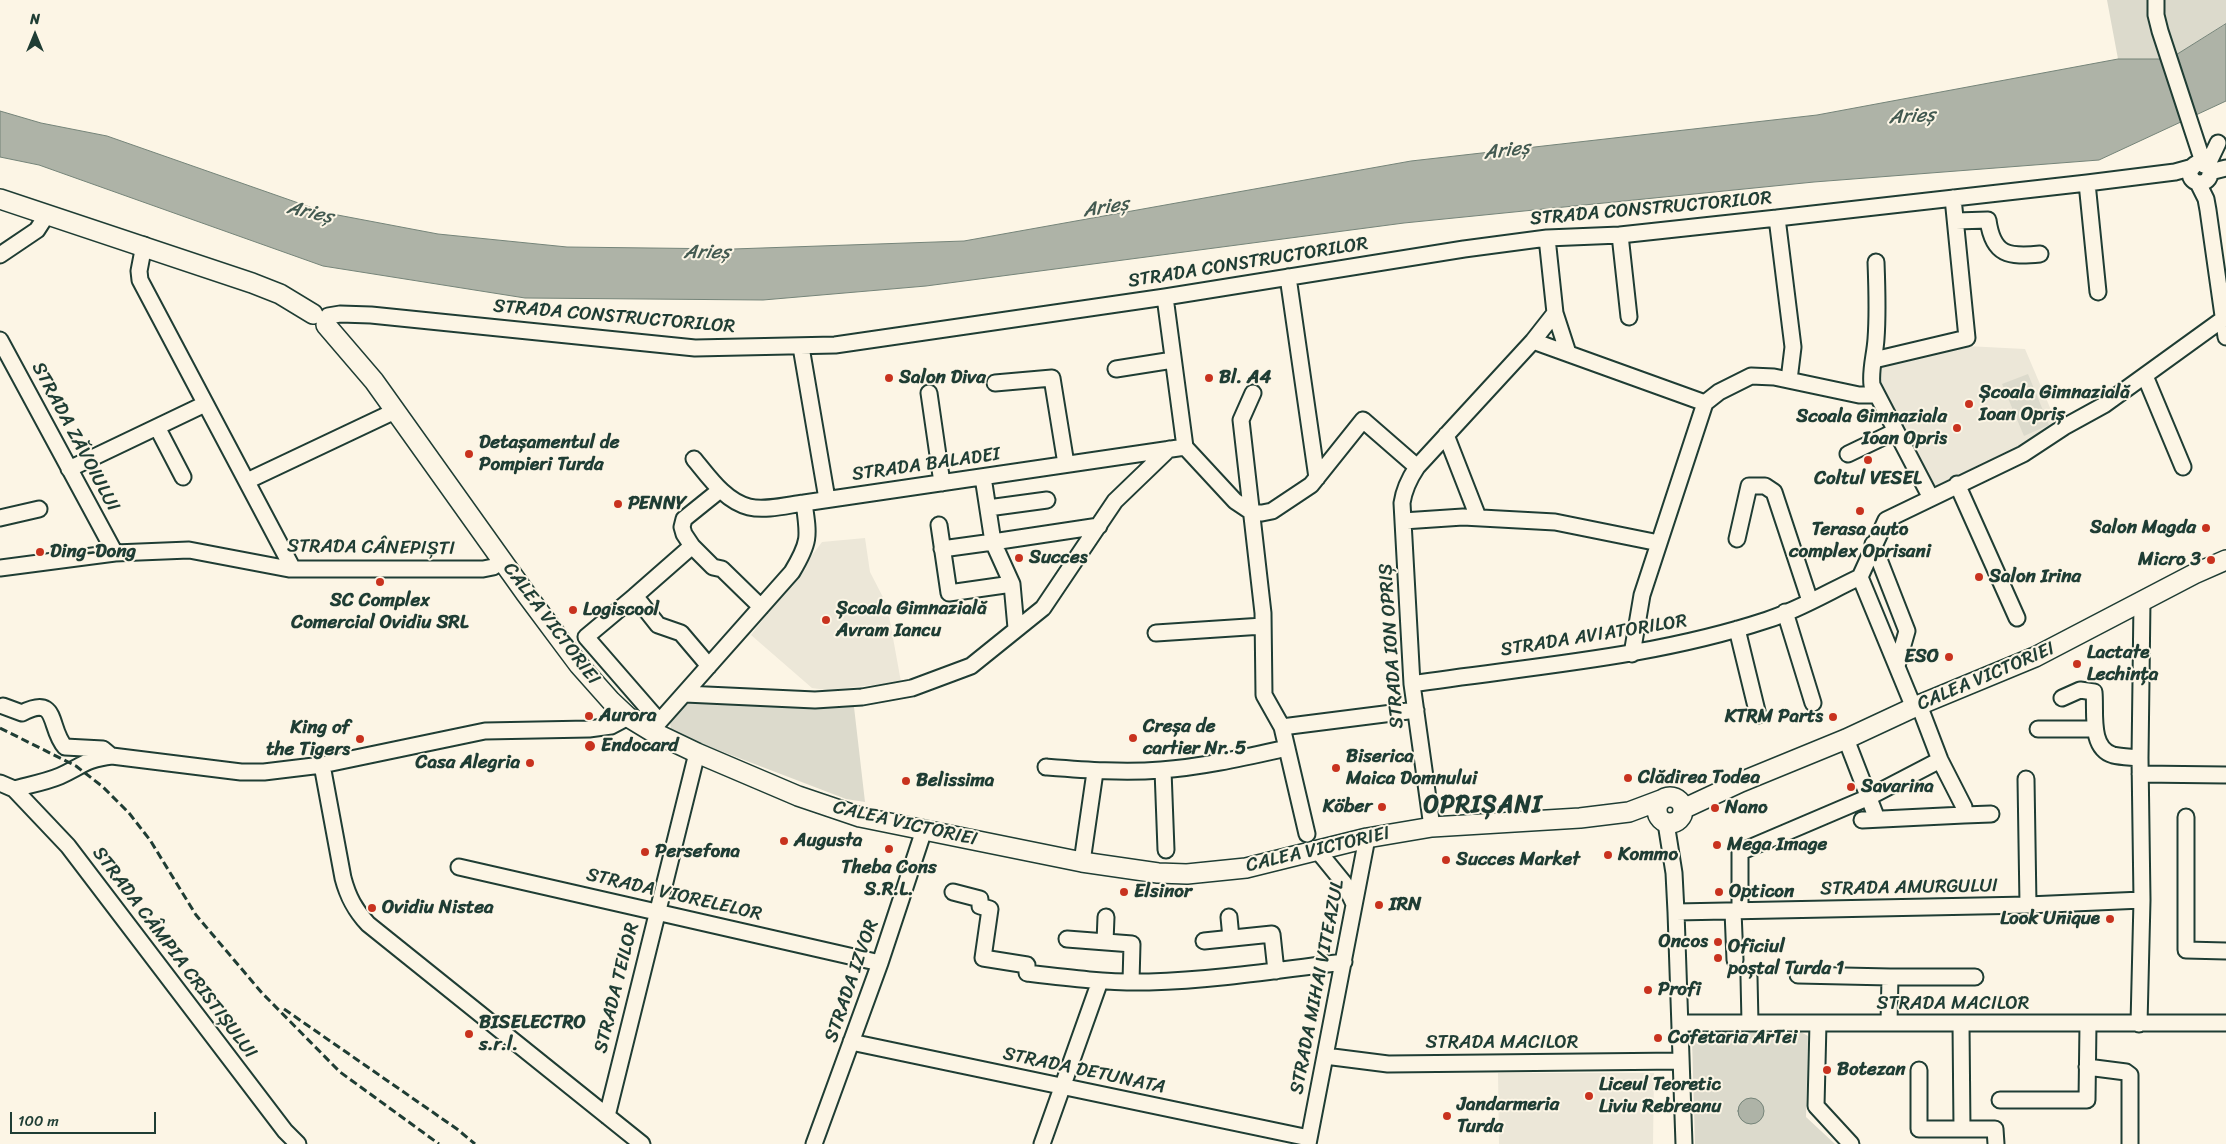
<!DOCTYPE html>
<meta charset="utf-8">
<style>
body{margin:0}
#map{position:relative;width:2226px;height:1144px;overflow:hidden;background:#fcf5e5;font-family:Sriracha,sans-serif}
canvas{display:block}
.north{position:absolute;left:10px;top:10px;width:50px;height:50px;-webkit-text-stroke:4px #fcf5e5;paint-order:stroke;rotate:0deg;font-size:14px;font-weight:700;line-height:20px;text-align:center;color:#1f3d34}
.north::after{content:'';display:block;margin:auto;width:18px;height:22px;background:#1f3d34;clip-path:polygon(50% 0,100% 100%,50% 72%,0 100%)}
.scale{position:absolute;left:10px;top:1112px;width:146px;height:22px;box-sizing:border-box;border:2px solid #1f3d34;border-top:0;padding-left:6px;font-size:15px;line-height:18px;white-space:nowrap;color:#1f3d34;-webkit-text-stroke:4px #fcf5e5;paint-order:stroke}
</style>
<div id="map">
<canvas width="2226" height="1144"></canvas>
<div class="north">N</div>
<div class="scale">100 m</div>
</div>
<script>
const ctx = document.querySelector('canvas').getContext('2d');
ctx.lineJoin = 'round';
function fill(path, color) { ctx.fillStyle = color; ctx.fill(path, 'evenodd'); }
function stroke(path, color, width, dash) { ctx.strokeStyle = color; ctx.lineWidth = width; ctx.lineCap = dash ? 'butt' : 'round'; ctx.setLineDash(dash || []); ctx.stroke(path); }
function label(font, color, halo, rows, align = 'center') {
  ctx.font = font + ' Sriracha,sans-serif'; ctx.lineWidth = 4; ctx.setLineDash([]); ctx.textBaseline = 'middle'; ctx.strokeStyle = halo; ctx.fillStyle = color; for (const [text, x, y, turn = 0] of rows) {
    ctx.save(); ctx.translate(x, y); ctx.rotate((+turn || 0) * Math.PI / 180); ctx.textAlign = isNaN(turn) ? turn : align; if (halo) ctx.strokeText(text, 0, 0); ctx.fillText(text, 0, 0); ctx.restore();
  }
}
fill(new Path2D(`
 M1966 346 2025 349 2057 424 2016 451 1935 490 1880 384 1882 364Z
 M865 538 870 572 887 605 901 682 827 690 812 688 751 635 822 542Z
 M1498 1073H1654L1653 1144H1499Z`), '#ece7d8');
fill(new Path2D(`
 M2107 0H2226V24L2169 59H2118Z
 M2028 374 2049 425 2024 436 2002 384Z
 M686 700 815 708 854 707 865 802 846 799 671 732 670 721Z
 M1703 1030H1797L1808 1036 1806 1117 1835 1144H1695L1692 1040Z`), '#dcdacc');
const water = new Path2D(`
 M2226 24V101L2099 160 1814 182 1404 223 926 286 763 300 525 298 323 266 39 165 0 157V111L41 123 107 136 327 213 438 234 567 247 733 249 964 241 1411 161 1817 115 2118 59H2169Z
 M1738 1111a13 13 0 1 1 26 0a13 13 0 1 1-26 0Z`);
fill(water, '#aeb3a7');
stroke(water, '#758479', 1);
const minor = new Path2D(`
 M2156 0V15L2160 31 2204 165
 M2190 173a10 10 0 1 1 20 0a10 10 0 1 1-20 0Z
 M2207 166 2218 143
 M2210 172 2226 168
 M2087 183 2098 292
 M2198 183 2206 199 2208 210 2226 337
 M1777 218 1793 347 1789 380
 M1956 221 1988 220C1993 256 2009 257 2040 254
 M1620 235 1629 317
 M1547 238 1555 313 1568 353
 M144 245 139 271 140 280 293 569
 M0 255 37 230 46 216
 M1876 262C1877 288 1878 313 1876 339 1875 355 1870 370 1872 385L1931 498
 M1288 277 1317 478
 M1165 297 1185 447
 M328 316 340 314 371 315 695 348 835 345 1165 297 1464 249 1547 238 1620 235 1777 218 2087 183 2175 172 2193 167
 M0 340 115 553
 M1533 341 1705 403
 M801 347 827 499
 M1874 360 1967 338 1953 198
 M1116 369 1173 360
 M2145 376 2183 467
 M995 383 1052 378 1066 464
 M929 393 942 483
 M1253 393 1241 420 1263 613 1264 695 1282 727 1307 834
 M157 427 183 477
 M1446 435 1478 517
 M1185 447 1235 501 1253 513H1262L1272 511 1311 485 1363 420 1417 467
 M1848 454 1896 431
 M694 459C709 477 725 501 749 507 766 511 788 505 804 503L1185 447
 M69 469 205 404
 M983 477 993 542 1099 526
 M247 481 395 411
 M1957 484 2017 618
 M720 490 684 519 682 527 684 534 692 546 713 567 722 569 761 607
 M988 508 1047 500
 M0 518 39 509
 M1403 521 1463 517 1555 522 1659 543
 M939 525 949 593 1012 584
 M1737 539 1749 486H1765L1774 492 1810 601
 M1873 544 1907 631 1897 666
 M692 546 635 596 658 625 681 633 709 666
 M942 549 993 542 1012 584 1016 628
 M0 568 115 553 189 550 289 569H483L493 567 502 561
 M635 596 586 637 659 721
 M1785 612 1813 703
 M1737 629 1758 715
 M1156 633 1263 626
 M1632 654 1642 595 1705 403 1719 392 1751 376 1774 377 1859 395H1877
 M1412 684C1531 666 1652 658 1767 620 1799 610 1830 591 1860 577
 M685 694 815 700 862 697 912 688 971 666 1043 608 1115 501 1169 449
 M2062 698 2080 690 2094 692C2096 711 2089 748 2113 755 2121 757 2131 757 2140 758
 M1919 705 1940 760 1964 807V815L1991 814
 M3 706 22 713C59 694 48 728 65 747L103 749 109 754
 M1914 708 1860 577 1886 520 2023 454 2064 427 2104 405 2223 319
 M1282 727 1416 710
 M2038 729H2095
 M651 731 792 572C810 542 809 537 804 503
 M1846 739 1877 819
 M322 765 343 878C348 897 355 910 368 924L642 1144
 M1046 767C1085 770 1123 773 1161 770 1203 767 1246 757 1287 748
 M1163 770 1166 850
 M2140 774 2226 775
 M2026 779 2028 905
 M0 783 14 789C29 785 46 782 60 776 82 766 86 759 112 756L241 772H264L322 765 485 731 589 729 611 726 628 717
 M14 789 68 846 285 1131 298 1144
 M2186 817V950L2226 951
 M1862 820 1964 815
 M1666 823 1674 873 1676 912 1684 1144
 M1432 827 1412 684 1402 503C1404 489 1409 479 1417 467L1533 341 1555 313
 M1319 849 1322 856 1344 883 1354 904
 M1082 862 1095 772
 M459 867 880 963
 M953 892 980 899V906L990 909 983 958 1027 965V973C1068 978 1108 983 1149 982 1215 980 1279 970 1344 962
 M1733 911 1735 960
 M1740 911V852L1869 797 1940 760
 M1676 912 2028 905 2142 900
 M1229 917 1231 938
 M1067 939 1132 944 1131 982
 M1204 941 1272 934 1276 971
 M1105 942 1106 917
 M1798 975 1890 977
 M1749 977 1750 1023
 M1680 1023H2226
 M1818 1023 1816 1106 1851 1144
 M1889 1023 1890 977H1975
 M1961 1024 1962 1129
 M2139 1024 2142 900 2140 758 2142 601
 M851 1042 1309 1138
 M1325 1056 1388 1064 1681 1061
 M2087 1067 2126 1072 2130 1075V1144
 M1919 1070V1129H1995L1996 1144
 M2000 1100H2087L2088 1024
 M607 1116 697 753
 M814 1144 880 963 924 830
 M1042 1144 1100 981
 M1308 1144 1367 838`);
const major = new Path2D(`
 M0 199 252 283 280 294 313 314
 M326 325 374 381 526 594 579 665 611 701 628 717 651 731 697 753 798 796 860 817 1082 862 1158 873 1187 874 1246 868 1367 838 1432 827 1580 818 1629 812 1661 800
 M1657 810a13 13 0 1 1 26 0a13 13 0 1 1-26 0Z
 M1683 809 1741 782 1846 739 1919 705 2035 657 2194 574 2226 560`);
stroke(minor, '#1f3d34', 19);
stroke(major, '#1f3d34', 22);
stroke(minor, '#fcf5e5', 15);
stroke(major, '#fcf5e5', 19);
stroke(new Path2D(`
 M0 728 76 766 103 787 129 813 150 840 196 915 262 993 340 1072 439 1144
 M284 1009 457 1129 475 1144`), '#1f3d34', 3, [8, 4]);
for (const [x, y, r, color] of [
 [889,378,5,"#c8321e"],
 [1209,378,5,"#c8321e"],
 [1969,404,5,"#c8321e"],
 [1957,428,5,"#c8321e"],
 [469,454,5,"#c8321e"],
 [1868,460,5,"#c8321e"],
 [618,504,5,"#c8321e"],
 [1860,511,5,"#c8321e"],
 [2206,528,5,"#c8321e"],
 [40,552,5,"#c8321e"],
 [1019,558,5,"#c8321e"],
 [2211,560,5,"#c8321e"],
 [1979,577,5,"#c8321e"],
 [380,582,5,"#c8321e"],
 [573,610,5,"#c8321e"],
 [826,620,5,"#c8321e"],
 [1949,657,5,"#c8321e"],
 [2077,664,5,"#c8321e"],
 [589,716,5,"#c8321e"],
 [1833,717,5,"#c8321e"],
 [1133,738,5,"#c8321e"],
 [360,739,5,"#c8321e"],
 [590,746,6,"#c8321e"],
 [530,763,5,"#c8321e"],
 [1336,768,5,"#c8321e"],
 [1628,778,5,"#c8321e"],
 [906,781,5,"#c8321e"],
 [1851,787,5,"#c8321e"],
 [1382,807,5,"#c8321e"],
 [1715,808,5,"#c8321e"],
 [784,841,5,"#c8321e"],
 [1717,845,5,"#c8321e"],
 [889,849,5,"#c8321e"],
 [645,852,5,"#c8321e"],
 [1608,855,5,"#c8321e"],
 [1446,860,5,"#c8321e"],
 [1124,892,5,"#c8321e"],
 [1719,892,5,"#c8321e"],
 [1379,905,5,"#c8321e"],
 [372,908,5,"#c8321e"],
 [2110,919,5,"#c8321e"],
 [1718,942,5,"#c8321e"],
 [1718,958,5,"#c8321e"],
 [1648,990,5,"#c8321e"],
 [469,1034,5,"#c8321e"],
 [1658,1038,5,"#c8321e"],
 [1827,1070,5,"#c8321e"],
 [1589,1096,5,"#c8321e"],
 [1447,1116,5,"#c8321e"]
]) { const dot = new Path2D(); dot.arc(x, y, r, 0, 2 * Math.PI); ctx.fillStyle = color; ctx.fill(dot); stroke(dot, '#fcf5e5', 2); }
label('19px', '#1f3d34', '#fcf5e5', [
 ["STRADA CONSTRUCTORILOR",1651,209,-5],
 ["STRADA CONSTRUCTORILOR",1248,263,-9],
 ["STRADA CONSTRUCTORILOR",614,317,5],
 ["STRADA ZĂVOIULUI",75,437,62],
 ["STRADA BALADEI",926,465,-8],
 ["STRADA CÂNEPIȘTI",371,548,1],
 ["CALEA VICTORIEI",551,624,53],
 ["STRADA AVIATORILOR",1594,636,-9],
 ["STRADA ION OPRIȘ",1392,646,-94],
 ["CALEA VICTORIEI",1986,677,-23],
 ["CALEA VICTORIEI",905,824,13],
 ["CALEA VICTORIEI",1318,850,-13],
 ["STRADA AMURGULUI",1909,888,-1],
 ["STRADA VIORELELOR",674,895,13],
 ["STRADA CÂMPIA CRISTIȘULUI",174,953,53],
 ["STRADA IZVOR",852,981,-71],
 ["STRADA MIHAI VITEAZUL",1318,987,-79],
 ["STRADA TEILOR",617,988,-76],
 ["STRADA MACILOR",1953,1004],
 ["STRADA MACILOR",1502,1043],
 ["STRADA DETUNATA",1084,1071,12]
]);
label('bold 19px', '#1f3d34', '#fcf5e5', [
 ["Salon Diva",899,378],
 ["Bl. A4",1219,378],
 ["Școala Gimnazială",1979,393],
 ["Ioan Opriș",1979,415],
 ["Scoala Gimnaziala",1947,417,"right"],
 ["Ioan Opris",1947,439,"right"],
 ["Detașamentul de",479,443],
 ["Pompieri Turda",479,465],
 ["Coltul VESEL",1868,479,"center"],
 ["PENNY",628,504],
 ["Salon Magda",2196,528,"right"],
 ["Terasa auto",1860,530,"center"],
 ["complex Oprisani",1860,552,"center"],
 ["Ding-Dong",50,552],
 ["Succes",1029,558],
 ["Micro 3",2201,560,"right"],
 ["Salon Irina",1989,577],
 ["SC Complex",380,601,"center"],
 ["Comercial Ovidiu SRL",380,623,"center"],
 ["Școala Gimnazială",836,609],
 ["Avram Iancu",836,631],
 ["Logiscool",583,610],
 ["Lactate",2087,653],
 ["Lechința",2087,675],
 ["ESO",1939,657,"right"],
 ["Aurora",599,716],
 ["KTRM Parts",1823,717,"right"],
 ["Creșa de",1143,727],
 ["cartier Nr. 5",1143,749],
 ["King of",350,728,"right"],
 ["the Tigers",350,750,"right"],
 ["Endocard",601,746],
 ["Biserica",1346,757],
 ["Maica Domnului",1346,779],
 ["Casa Alegria",520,763,"right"],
 ["Clădirea Todea",1638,778],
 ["Belissima",916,781],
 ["Savarina",1861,787],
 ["Köber",1372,807,"right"],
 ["Nano",1725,808],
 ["Augusta",794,841],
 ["Mega Image",1727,845],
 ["Persefona",655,852],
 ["Kommo",1618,855],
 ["Succes Market",1456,860],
 ["Theba Cons",889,868,"center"],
 ["S.R.L.",889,890,"center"],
 ["Elsinor",1134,892],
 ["Opticon",1729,892],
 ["IRN",1389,905],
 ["Ovidiu Nistea",382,908],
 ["Look Unique",2100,919,"right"],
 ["Oncos",1708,942,"right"],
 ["Oficiul",1728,947],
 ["poștal Turda 1",1728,969],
 ["Profi",1658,990],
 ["BISELECTRO",479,1023],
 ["s.r.l.",479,1045],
 ["Cofetaria ArTei",1668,1038],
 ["Botezan",1837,1070],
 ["Liceul Teoretic",1599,1085],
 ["Liviu Rebreanu",1599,1107],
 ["Jandarmeria",1457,1105],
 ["Turda",1457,1127]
], 'left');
label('italic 20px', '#435a51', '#fcf5e5', [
 ["Arieș",1912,117,-3],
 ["Arieș",1507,151,-7],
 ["Arieș",1106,208,-9],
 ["Arieș",310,213,13],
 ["Arieș",707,253]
]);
ctx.letterSpacing = '1px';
label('bold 24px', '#1f3d34', '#fcf5e5', [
 ["OPRIȘANI",1483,806]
]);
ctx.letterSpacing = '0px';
</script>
